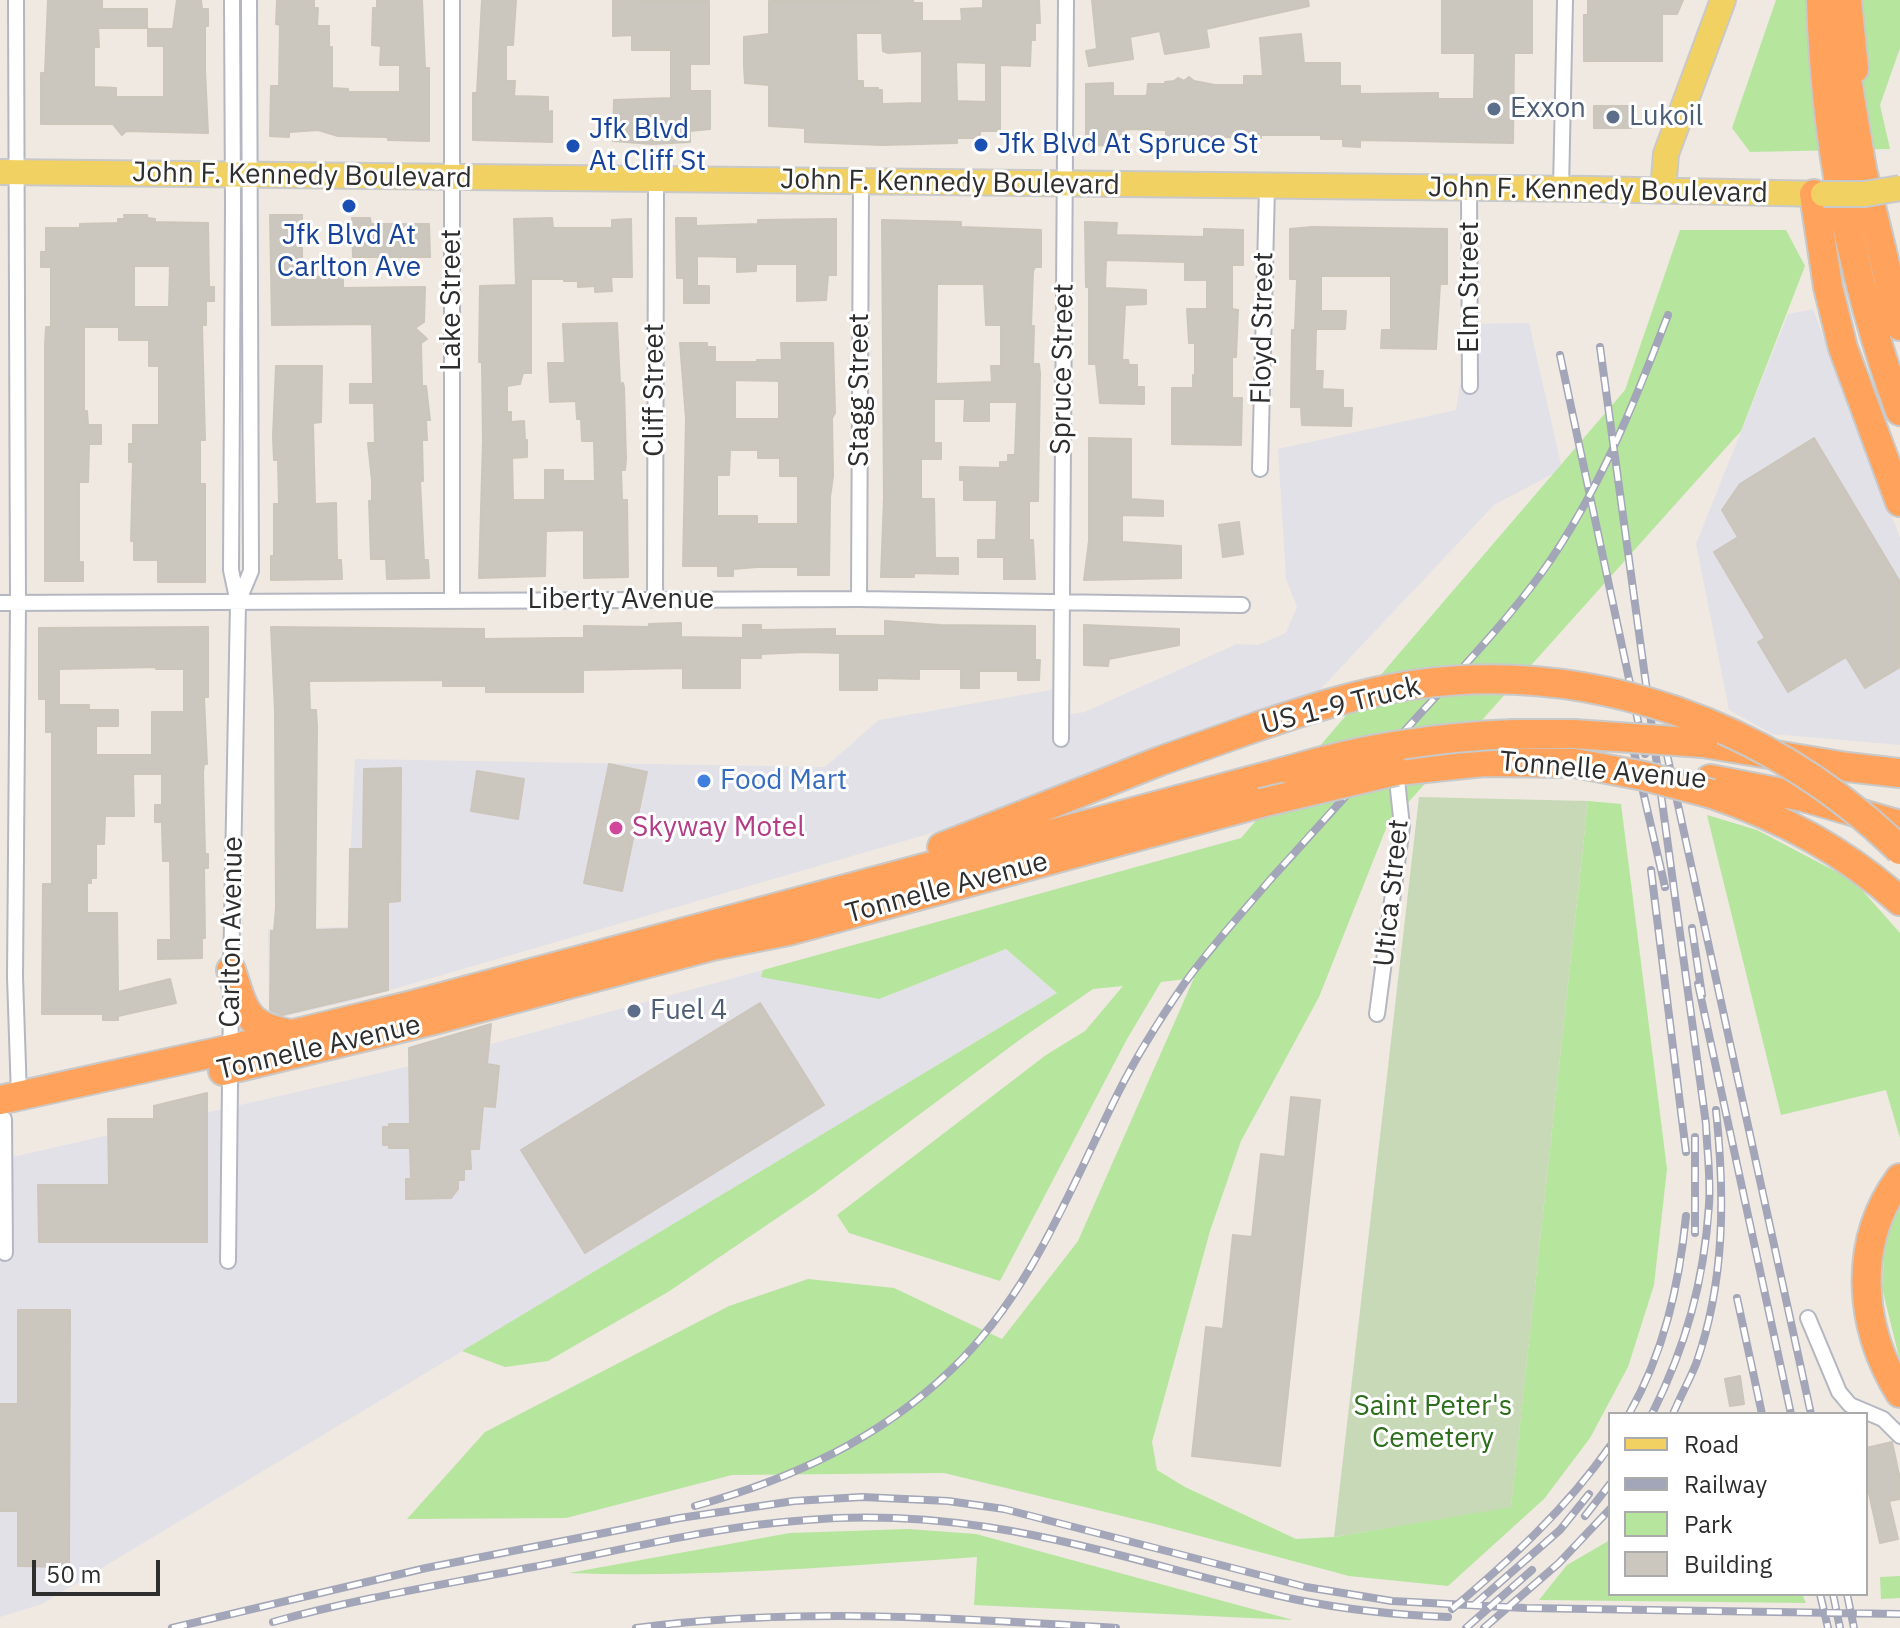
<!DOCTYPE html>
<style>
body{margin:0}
#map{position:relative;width:1900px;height:1628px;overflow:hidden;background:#efe9e1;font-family:"IBM Plex Sans",sans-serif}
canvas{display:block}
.legend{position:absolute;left:1608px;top:1412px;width:260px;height:184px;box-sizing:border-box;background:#fff;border:2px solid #ababab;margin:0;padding:10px 14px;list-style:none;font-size:24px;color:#2e2e2e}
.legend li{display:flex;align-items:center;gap:16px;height:40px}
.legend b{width:40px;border:2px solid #ababab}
.scale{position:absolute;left:32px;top:1560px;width:128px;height:36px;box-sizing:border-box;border:4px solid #2e2e2e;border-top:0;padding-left:10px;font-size:24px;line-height:28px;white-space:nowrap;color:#2e2e2e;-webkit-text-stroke:6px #fff;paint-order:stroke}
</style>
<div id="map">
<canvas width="1900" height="1628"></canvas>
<ul class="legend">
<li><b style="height:10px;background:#f2d163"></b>Road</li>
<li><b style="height:10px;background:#a3a6b8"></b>Railway</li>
<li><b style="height:22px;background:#b6e59e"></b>Park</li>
<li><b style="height:22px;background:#cbc7bf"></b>Building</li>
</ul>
<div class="scale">50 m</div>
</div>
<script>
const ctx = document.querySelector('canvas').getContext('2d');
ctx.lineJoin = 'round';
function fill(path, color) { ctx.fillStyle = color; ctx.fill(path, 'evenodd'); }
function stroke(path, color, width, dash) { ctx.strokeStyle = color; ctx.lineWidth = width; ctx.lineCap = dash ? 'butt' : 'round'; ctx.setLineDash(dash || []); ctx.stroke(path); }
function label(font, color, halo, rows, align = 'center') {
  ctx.font = font + ' "IBM Plex Sans",sans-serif'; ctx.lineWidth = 6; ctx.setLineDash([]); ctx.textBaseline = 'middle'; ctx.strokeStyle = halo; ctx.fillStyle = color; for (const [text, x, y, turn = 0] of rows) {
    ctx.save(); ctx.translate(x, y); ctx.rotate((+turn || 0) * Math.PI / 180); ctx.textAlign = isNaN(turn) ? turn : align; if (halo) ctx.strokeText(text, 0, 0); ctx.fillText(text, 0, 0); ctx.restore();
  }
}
fill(new Path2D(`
 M1813 309 1900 538V745L1772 734 1729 710 1696 544 1788 314Z
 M1529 323 1562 469 1494 505 1280 732 356 1000 269 1020 268 929 347 927 355 759 825 767 879 720 1056 689 1058 717 1084 712 1237 644 1258 645 1286 633 1297 607 1286 579 1278 449 1456 410 1470 324Z
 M1006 949 1057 993 42 1604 0 1617V1160L410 1066 763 970 761 976 879 999Z`), '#e3e1e8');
fill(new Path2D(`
 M1776 0H1900V48L1880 105 1890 149 1750 152 1732 128Z
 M1680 230H1786L1805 266 1741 431 1387 826 1319 997 1241 1141 1210 1231 1152 1442 1157 1470 1185 1487 1296 1539 1334 1537 1511 1506 1588 801 1621 804 1667 1169 1654 1285 1628 1367 1590 1438 1544 1499 1448 1586 1349 1576 1155 1524 944 1473 732 1475 566 1518 407 1519 485 1432 729 1306 808 1279 894 1288 1002 1339 1078 1241 1194 978 1161 982 1127 1039 1000 1281 849 1233 837 1215 1046 1055 1085 1031 1123 986 1093 989 1022 1038 814 1193 668 1292 548 1361 505 1367 462 1351 1057 993 1006 949 879 999 761 977 763 970 1241 838 1625 390Z
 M1707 815 1757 830 1854 881 1900 933V1138L1886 1090 1781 1115Z
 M1900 1200V1361L1882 1288 1886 1223Z
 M908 1529 976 1534 1293 1620 974 1605 977 1557C842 1566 705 1578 569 1573L790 1533Z
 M1610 1540V1594H1802L1806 1603 1539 1600 1567 1565Z
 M1900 1576V1598L1881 1599 1880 1577Z`), '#b6e59e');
fill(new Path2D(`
 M1419 797 1588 801 1511 1507 1334 1537Z`), '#c8d9b8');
const building = new Path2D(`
 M48 0H102V9H147V28H98L99 47H94V87L116 88V97H164V46H148V29H173L177 0H201L202 9H208V26H205V70L208 133 126 131 122 135 113 124H41V73H45Z
 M277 0H314V8H318L317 26H329V47H332V88L348 89V92H400V65H380L381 46 372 45 373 8H377V0H422L425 68H429V141L388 140V137L338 136 318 130 289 132V137L270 136 271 86H279L280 25 276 24Z
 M482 0H516L513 45H506V81H515L514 96 548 97V112L552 111V142L473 140V93H477Z
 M613 0 709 1V64H690V91H710V129L690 131V142L652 144 613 141 614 100 671 98V50H632V35L613 36Z
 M913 0V3H922V21H962L961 9 983 8V0H1039L1040 23H1035V40H1031L1030 66 1000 65V131H980V138H957V143L882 145 805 142V128L769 126V85L745 83 744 66V37L769 34V1ZM856 33H882L883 51 888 53 922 51V103L882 104V90H877L878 88H863V81H857ZM956 62 986 63V102L957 101Z
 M1092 0H1308L1309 6 1206 29 1209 47 1165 54 1160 31 1130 37 1133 59 1089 66 1086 51 1097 49Z
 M1442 0H1532V53H1514L1513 143 1360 140V147L1343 146V139H1321V135H1261V138L1184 136 1166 135V130L1124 129V146L1086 145V84L1113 83V96H1145L1147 95 1148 84H1165V82L1174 81 1178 78 1184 81 1189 77 1194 81 1215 85H1244V76H1263L1260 38 1301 34 1304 63H1340V86H1360V94L1438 93V99H1474L1475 53H1442Z
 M1588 0H1683L1677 14H1662V61H1584V15H1588Z
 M1594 106H1631V128H1594Z
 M124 215H147V218L155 219V222L208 223 209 287H214V301H206V325H202L205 440H200V484H205V582H158V560H134V541H131L133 462H129V444H133V425H159V366H149V340H119V327H84V411H87L88 425H101V444H89L88 482H79V562H83V581H45V346L46 327H51V267H41V252H46V228H80V224L118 223V219H125ZM134 266H170L169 307H134Z
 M270 215H302V277L343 276V288L425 287 424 322 415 328 427 339 421 343 422 386H426L430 420H426L427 440H422L423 481H420L424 560H428L429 578 387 579 386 559H371L369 501H372V481L368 443H375L374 403H350V384H373L372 324 272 325Z
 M352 218H370L371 224H429L430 257H353Z
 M552 218 553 228H612V220L631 219 632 277H611L612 291 595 292V286L578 287V281H564V279H531V373H523L520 384 507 386V412H511V422L524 421 525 440H527V457L512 458 513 500H545V470H563V481H595L594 441H582L581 419H577L576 401 550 402 548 363H565L563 324 617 323 620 384 623 383 624 388 626 459 625 470H621L622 500H627L628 577 584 578V530L546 531 545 576 479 578 483 441 482 362H479L480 286 516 285 514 219Z
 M676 218H696V226L758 224V220L836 219V275H828L826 300 797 301V264H756V271L737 272V257L697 256V286H709V303H684V278H677Z
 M882 220 961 222V227L1041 230V267H1035L1033 271 1031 326H1034L1033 364H1039L1040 373 1038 501H1029V540H1033L1035 579H1004V557H978V540H996L997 500H964V480H960V467L1000 468V462H1008V455H1015L1017 402H989V421H964L965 399H934V443H941V459H921V499H934L935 558H958V574L914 573V577H881L884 498ZM937 284H984L986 325H1001V366H991L992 382 936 384Z
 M1085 222 1117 223 1116 235 1204 237V229L1243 230V265H1232V309L1238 310 1236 357H1232V398H1242L1241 445 1172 444V388H1193V375H1195V343H1189L1187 309H1207V280H1185V262L1106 260 1105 288 1146 290V304L1125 305 1122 360H1128L1129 365H1137V387H1144V404L1100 403 1096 364H1089V287H1086Z
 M1312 227 1447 229V284H1440L1436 349 1381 348 1382 330H1391V276H1321V311H1346L1345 329H1316L1315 371H1323L1322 389 1343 390V408H1352L1351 426 1302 425 1301 407H1291L1292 330H1295L1297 279H1290V229Z
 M680 343H707V347H715V362H757V360H782L781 343H833L835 413 832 418 833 476 830 497 829 575H798V567H757L733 569V576H718V566H683L686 419ZM735 380 779 381V419H735ZM730 450H758V458H780V476H798V524H757V516H717V475H729Z
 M276 366H322L321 422 313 423 315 504 336 503 337 560H341L342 579 271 580V556H274V504H279L278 460H274L273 436Z
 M1089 438 1131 439V499L1163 501V516L1122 515V542L1181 546V578L1084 580 1089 541Z
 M1814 438 1900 582V667L1865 688 1846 657 1788 692 1758 642 1765 638 1714 552 1738 537 1722 510 1740 484Z
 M1239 522 1243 554 1223 557 1219 525Z
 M885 621 940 625 1035 626V660H1040L1039 680H1018V671H979V688H961V669H919V679L877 678V690H840V653L805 652 761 654V658H740V688H683V668L583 670V692H486V686H443V680L309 681 310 710H316L317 726 315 930 349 929 350 849H363L364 769 401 768 400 901 388 902V990L282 1015 270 1010 271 931H274L276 908 275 711 271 627 484 629V639L565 638H584V626L649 627V624L681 623V637L743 638V625H761V630L835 629V636H885Z
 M1084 625 1179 629V645L1109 659 1108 666 1084 665Z
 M208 627V697H204L207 764H204L203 773 205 854H208V868H204L205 938H202V958L158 959V940H171L170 861H163L162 822H155V805H162V774H133L134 816H105L104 844H96V878H91V883H87V913H117L118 992 170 979 176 1003 118 1016V1020H103V1014H42L43 884H52V732H46V699H39V628ZM156 667V669H184V712H152V755H96V726H118V710H89V705H59V669Z
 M609 764 647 772 622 891 584 883Z
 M477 771 524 779 518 819 471 811Z
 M760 1003 824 1105 585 1253 521 1150Z
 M491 1024 487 1064 499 1066 495 1107 483 1106 479 1149H470L471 1169H464V1180H458V1189L451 1198 406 1199V1179H411L410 1148H389V1145H383V1127H389V1124H410L409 1048Z
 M207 1093V1242H39L38 1185H109L108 1119H154V1106Z
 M1291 1097 1320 1100 1280 1466 1192 1456 1206 1327 1223 1329 1233 1235 1252 1237 1261 1154 1285 1157Z
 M18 1310H70L69 1567 18 1566V1511H0V1404H18Z
 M1740 1376 1744 1404 1730 1406 1725 1379Z
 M1892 1442 1900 1479V1499L1889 1501 1898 1539 1880 1543 1866 1480V1448Z`);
fill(building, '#cbc7bf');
stroke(building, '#cbc5ba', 2);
const street = new Path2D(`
 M16 0 18 603 15 977 19 1096
 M1469 189 1470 386
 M1561 189 1565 0
 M1260 469 1267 187
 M859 599 861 181
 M452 600V0
 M655 600 656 181
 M238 602 251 571 249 0
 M0 603 859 599 1242 605
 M1061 739 1066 0
 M231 975 238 603 231 570 233 205 232 0
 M1377 1014 1402 826 1396 771
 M4 1119 5 1253
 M228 1261 231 996
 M1808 1318 1839 1392 1850 1405 1883 1419 1900 1436`);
const primary = new Path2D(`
 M0 172 1590 189 1823 194
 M1663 190 1666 154 1723 0`);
const highway = new Path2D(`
 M1821 0C1825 140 1852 280 1900 411
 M1847 0 1854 69
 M1842 49 1862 169 1900 326
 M1814 194 1828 287 1843 348 1900 502
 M1514 734H1574
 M1703 743 1847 767 1900 773
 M1396 771 1484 762 1575 763
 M1710 779 1803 797 1900 825
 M1712 794C1783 818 1844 851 1900 901
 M942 847 1160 761 1259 726
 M231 970C245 1012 245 1026 291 1034
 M223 1071 434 1020 712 946 788 931 1261 803
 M0 1100 231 1049 416 1004 1290 770
 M1900 1178C1852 1243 1859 1327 1900 1393`);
stroke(street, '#b4b7c1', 18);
stroke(primary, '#c9c9c9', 28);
stroke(highway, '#c9c9c9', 32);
stroke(street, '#fff', 14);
stroke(primary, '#f2d163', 24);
stroke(highway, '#ffa35c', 28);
const rail = new Path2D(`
 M1600 347 1706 1124C1707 1151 1711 1179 1709 1205 1704 1281 1686 1346 1652 1414
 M1560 355 1645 754
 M1631 739 1665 887
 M1666 750 1811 1414
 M1651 870 1686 1152
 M1692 928 1702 995
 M1698 984 1791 1414
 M1695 1137V1233
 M1737 1298 1762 1414
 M1629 1414C1664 1352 1679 1286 1686 1216
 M1673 1414C1680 1397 1689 1381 1696 1364 1725 1282 1725 1196 1716 1110
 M695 1506C791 1479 878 1440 951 1370 1031 1294 1070 1189 1118 1093 1137 1055 1160 1019 1184 984 1210 948 1241 914 1270 880 1319 825 1369 770 1419 715 1462 668 1506 622 1543 571 1599 492 1634 404 1668 315
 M1585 1516 1610 1484
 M1820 1594 1828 1628
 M1833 1594 1840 1628
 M1847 1594 1854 1628
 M1474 1605 1560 1530 1589 1494
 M1452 1609C1510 1560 1566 1509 1610 1446
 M273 1622C358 1598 447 1584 533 1567 623 1550 715 1526 807 1520 867 1515 927 1518 987 1527 1093 1543 1194 1578 1298 1600 1348 1610 1398 1615 1448 1617
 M172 1628 426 1568 680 1518 794 1501 862 1497 948 1501 1004 1509 1306 1587 1392 1601 1525 1608 1900 1614
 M636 1628C796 1607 956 1618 1116 1628
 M1466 1628 1532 1570
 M1484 1628 1559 1563 1610 1509`);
stroke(rail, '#a3a6b8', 8);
stroke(rail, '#fff', 5, [15]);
const primaryBridge = new Path2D(`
 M1823 194H1865L1900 188`);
const highwayBridge = new Path2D(`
 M1259 726C1309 709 1359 693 1411 685 1591 659 1771 724 1900 850
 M1574 734 1703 743
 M1575 763 1644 776 1712 794
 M1290 770C1363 748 1437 737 1514 734
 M1261 803 1396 771`);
stroke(primaryBridge, '#c9c9c9', 28, []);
stroke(highwayBridge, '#c9c9c9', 32, []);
stroke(primaryBridge, '#f2d163', 24);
stroke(highwayBridge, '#ffa35c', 28);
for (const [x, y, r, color] of [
 [1494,109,8,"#5c6f8a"],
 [1613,117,8,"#5c6f8a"],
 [981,145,8,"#1a4fb4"],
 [573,146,8,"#1a4fb4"],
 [349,206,8,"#1a4fb4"],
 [704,781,8,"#3f7fe0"],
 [616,828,8,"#d1479c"],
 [634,1011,8,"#5c6f8a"]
]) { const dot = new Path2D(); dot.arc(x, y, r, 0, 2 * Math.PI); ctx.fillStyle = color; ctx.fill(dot); stroke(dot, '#fff', 3); }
label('28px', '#4e5e75', '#fff', [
 ["Exxon",1510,109],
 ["Lukoil",1629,117],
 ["Fuel 4",650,1011]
], 'left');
label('28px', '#164399', '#fff', [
 ["Jfk Blvd",589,130],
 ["At Cliff St",589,162],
 ["Jfk Blvd At Spruce St",997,145],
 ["Jfk Blvd At",349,236,"center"],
 ["Carlton Ave",349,268,"center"]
], 'left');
label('28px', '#2e2e2e', '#fff', [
 ["John F. Kennedy Boulevard",302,176,1],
 ["John F. Kennedy Boulevard",950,183,1],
 ["John F. Kennedy Boulevard",1598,191,1],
 ["Elm Street",1470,287,-90],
 ["Lake Street",452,300,-90],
 ["Floyd Street",1263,328,-89],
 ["Spruce Street",1063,369,-89],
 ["Cliff Street",655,390,-90],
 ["Stagg Street",860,390,-90],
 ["Liberty Avenue",621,600],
 ["US 1-9 Truck",1341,706,-14],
 ["Tonnelle Avenue",1603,771,5],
 ["Tonnelle Avenue",947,888,-15],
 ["Utica Street",1392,893,-84],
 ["Carlton Avenue",232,932,-89],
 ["Tonnelle Avenue",319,1048,-13]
]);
label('28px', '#366cbe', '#fff', [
 ["Food Mart",720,781]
], 'left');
label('28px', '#b23c85', '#fff', [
 ["Skyway Motel",632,828]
], 'left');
label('28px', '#2c6e1b', '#fff', [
 ["Saint Peter's",1433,1407],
 ["Cemetery",1433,1439]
]);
</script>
